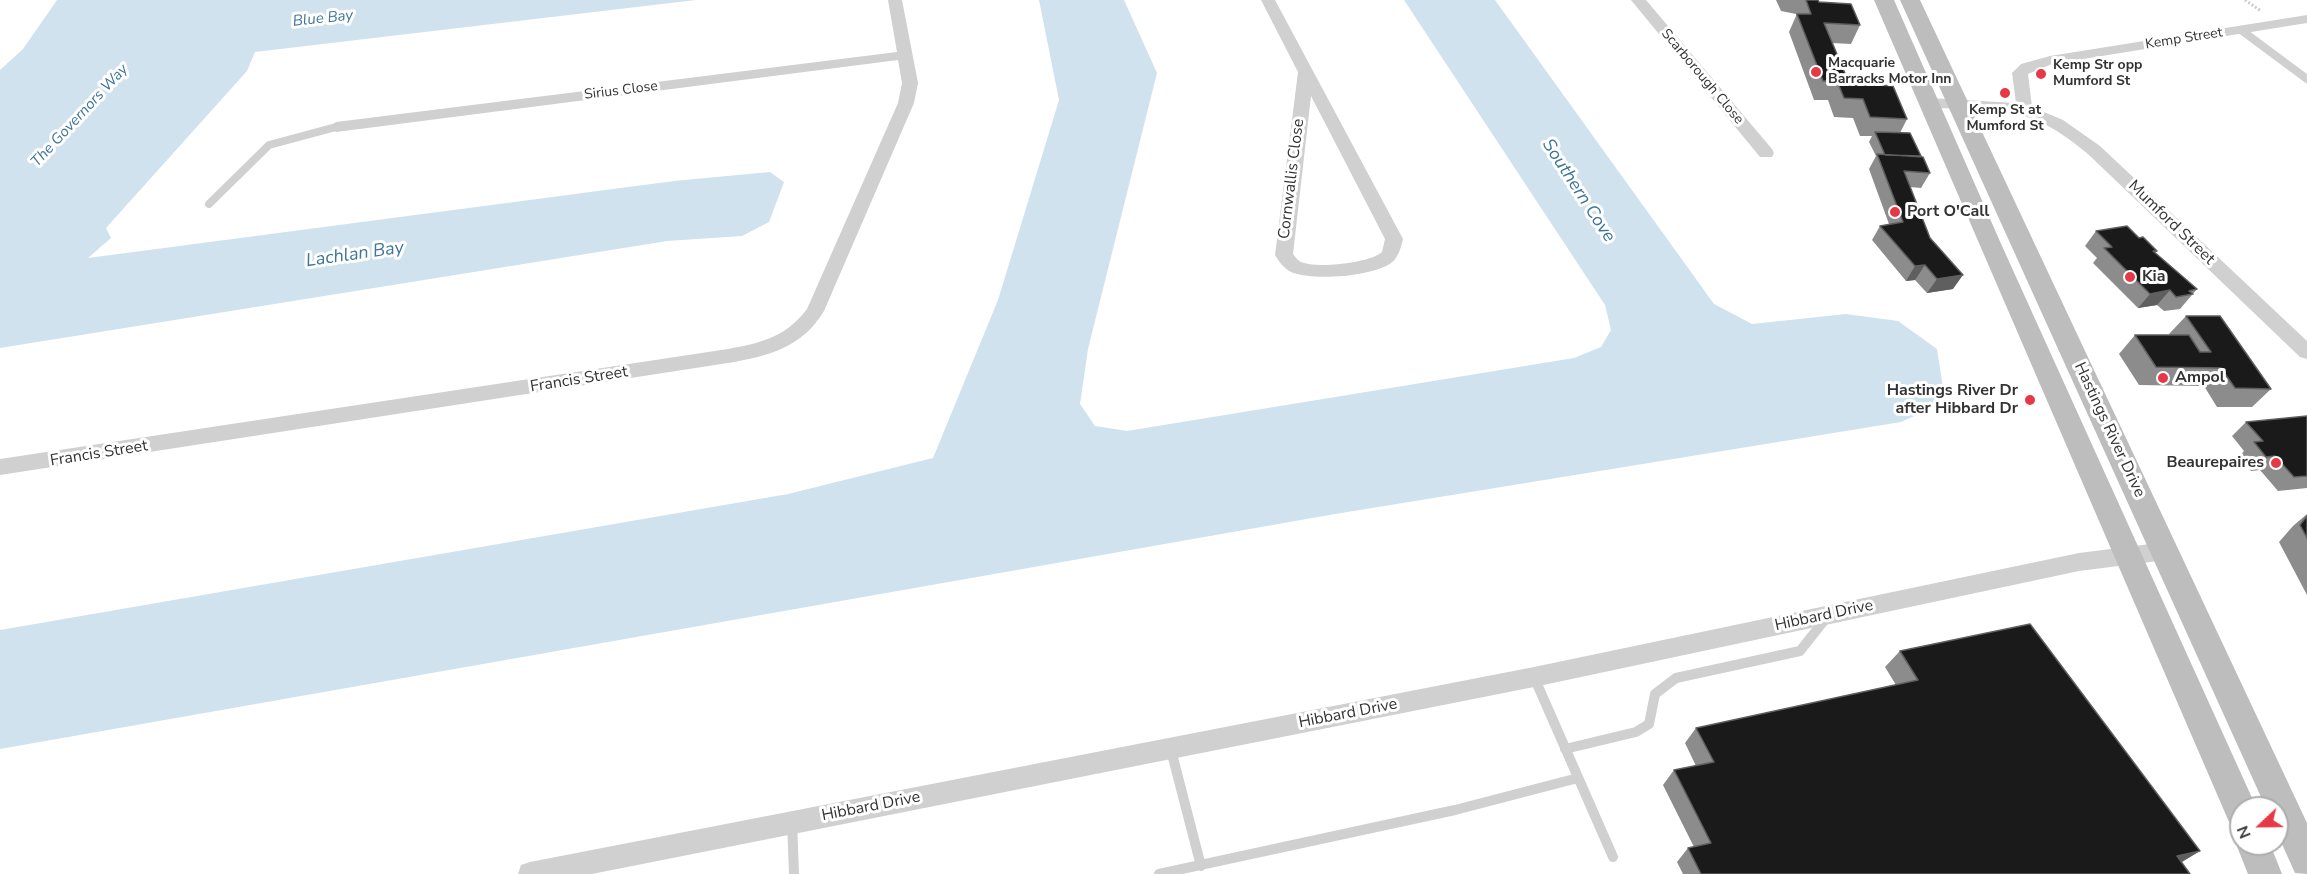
<!DOCTYPE html>
<style>
body{margin:0}
#map{position:relative;width:2307px;height:874px;overflow:hidden;background:#fff;font-family:"Nunito Sans",sans-serif}
canvas{display:block}
.north{position:absolute;left:2229px;top:796px;width:60px;height:60px;box-sizing:border-box;background:#fff;border:2px solid #adadad;border-radius:50%;rotate:248deg;font-size:16px;font-weight:700;line-height:24px;text-align:center;color:#333}
.north::after{content:'';display:block;margin:auto;width:21px;height:27px;background:#e63946;clip-path:polygon(50% 0,100% 100%,50% 72%,0 100%)}
</style>
<div id="map">
<canvas width="2307" height="874"></canvas>
<div class="north">N</div>
</div>
<script>
const ctx = document.querySelector('canvas').getContext('2d');
ctx.lineJoin = 'round';
function fill(path, color) { ctx.fillStyle = color; ctx.fill(path, 'evenodd'); }
function stroke(path, color, width, dash) { ctx.strokeStyle = color; ctx.lineWidth = width; ctx.lineCap = dash ? 'butt' : 'round'; ctx.setLineDash(dash || []); ctx.stroke(path); }
function label(font, color, halo, rows, align = 'center') {
  ctx.font = font + ' "Nunito Sans",sans-serif'; ctx.lineWidth = 6; ctx.setLineDash([]); ctx.textBaseline = 'middle'; ctx.strokeStyle = halo; ctx.fillStyle = color; for (const [text, x, y, turn = 0] of rows) {
    ctx.save(); ctx.translate(x, y); ctx.rotate((+turn || 0) * Math.PI / 180); ctx.textAlign = isNaN(turn) ? turn : align; if (halo) ctx.strokeText(text, 0, 0); ctx.fillText(text, 0, 0); ctx.restore();
  }
}
fill(new Path2D(`
 M57 0H696L255 52 247 71 106 228 111 238 88 258 674 181 770 172 784 182 769 222 742 236 667 241 0 348V70L23 49Z
 M1039 0H1124L1157 73 1088 349 1080 404 1095 426 1127 431 1574 358 1601 347 1611 330 1605 305 1404 0H1495L1714 304 1752 324 1846 314 1898 321 1937 349 1944 394 1921 413 1901 422 1335 514 0 749V630L788 494 933 458 998 300 1059 100Z`), '#cfe2ee');
stroke(new Path2D(`
 M2245 0 2261 11`), '#cdcdcd', 3, [2, 2]);
stroke(new Path2D(`
 M2241 30 2307 79
 M209 204 269 145 336 127`), '#d0d0d0', 8);
stroke(new Path2D(`
 M1534 677 1613 857
 M1565 749 1636 732 1649 724 1655 694 1676 678 1800 651 1827 617
 M1171 750 1201 866
 M792 822 794 874
 M1159 874 1455 810 1578 778`), '#d0d0d0', 10);
fill(new Path2D(`
 M888 0H902L918 83 914 103 824 311C802 348 768 356 728 363L0 475V459L728 349C761 343 786 337 807 309L898 103 902 83 898 60 336 132 328 127 336 122 897 52Z
 M1261 0H1275L1403 239C1401 248 1398 258 1391 263 1371 277 1312 281 1291 272 1284 268 1279 262 1275 255L1298 72ZM1311 96 1385 239 1382 252C1370 263 1320 268 1304 263 1299 262 1296 258 1293 254Z
 M1631 0H1646L1772 149 1774 153 1772 157H1760Z
 M2307 15V23L2052 64 2028 74 2032 107 2063 120 2100 146 2307 341V359L2300 357 2088 154C2028 104 2003 110 1929 108L1921 103 1929 98 2016 103 2012 73 2021 64 2050 56Z
 M2166 542 2173 545 2176 551 2173 557 2166 560 2079 571 1534 687 592 874H518L521 865 530 862 1534 667 2079 553Z`), '#d0d0d0');
fill(new Path2D(`
 M1874 0H1894L2002 246 2253 800 2256 808H2241V827L2229 822Z
 M1900 0H1920L2307 823V874L2295 873 2277 833V808H2266Z
 M2241 832V844H2270L2282 874H2248L2236 844Z`), '#bdbdbd');
fill(new Path2D(`
 M1776 0H1818L1819 2 1860 25 1851 44 1832 43 1849 83 1907 119 1900 133 1921 156 1920 157 1930 173 1921 188 1910 187 1930 238 1953 289 1927 293 1915 280 1906 281 1872 240 1880 226 1889 224 1869 169 1876 156 1869 142 1872 136H1860L1853 118 1834 117 1828 100H1814L1789 32 1796 16V14L1781 11Z
 M2096 231 2139 238 2157 251 2155 253 2197 289 2180 309 2164 311 2157 305 2138 308 2093 263 2097 258 2085 246Z
 M2186 316 2271 389 2252 407H2217L2204 386 2139 385 2119 354 2135 335H2170L2169 334Z
 M2307 416V488L2278 491 2260 470 2251 471 2239 457 2244 451 2232 436 2246 422Z
 M2307 514V595L2279 542 2293 526Z
 M1900 651 2200 851 2181 862 2190 874H1683L1677 862 1688 848 1694 847 1663 785 1674 770 1696 766 1685 743 1696 728 1896 685 1885 667Z`), '#8c8c8c');
fill(new Path2D(`
 M1925 265 1915 280 1906 281 1915 266Z
 M1963 275 1953 289 1927 293 1937 279Z
 M2170 290 2157 305 2138 308 2150 294Z
 M2200 851 2177 865V856Z`), '#5f5f5f');
const building = new Path2D(`
 M1806 0H1818L1819 2 1851 4 1860 25 1824 23 1849 83 1893 86 1907 119 1870 117 1863 99 1844 98 1837 81H1823L1797 14H1811Z
 M1875 132 1910 133 1921 156 1885 155Z
 M1877 154 1923 157 1930 173 1904 171 1930 238 1963 275 1937 279 1925 265 1915 266 1880 226 1903 222Z
 M2127 226 2139 238 2143 237 2157 251H2153L2197 289 2189 291 2193 294 2176 297 2170 290 2150 294 2104 248 2112 247 2096 231Z
 M2186 316H2220L2271 389 2235 388 2221 368 2156 367 2135 335H2189L2200 352H2211Z
 M2307 416V476L2294 477 2275 456 2266 457 2254 442 2263 441 2246 422Z
 M2307 516V538L2300 525Z
 M2030 624 2200 851 2177 856 2190 874H1701L1688 848 1711 843 1674 770 1714 762 1696 728 1918 680 1900 651Z`);
fill(building, '#1a1a1a');
stroke(building, '#5f5f5f', 1.5);
for (const [x, y, r, color] of [
 [1816,72,6,"#e63946"],
 [2041,74,6,"#e63946"],
 [2005,93,6,"#e63946"],
 [1895,212,6,"#e63946"],
 [2130,277,6,"#e63946"],
 [2163,378,6,"#e63946"],
 [2030,400,6,"#e63946"],
 [2276,463,6,"#e63946"]
]) { const dot = new Path2D(); dot.arc(x, y, r, 0, 2 * Math.PI); ctx.fillStyle = color; ctx.fill(dot); stroke(dot, '#fff', 2); }
label('14px', '#333', '#fff', [
 ["Kemp Street",2184,39,-9],
 ["Scarborough Close",1702,77,50],
 ["Sirius Close",621,91,-7]
]);
label('bold 14px', '#333', '#fff', [
 ["Macquarie",1828,64],
 ["Barracks Motor Inn",1828,80],
 ["Kemp Str opp",2053,66],
 ["Mumford St",2053,82],
 ["Kemp St at",2005,111,"center"],
 ["Mumford St",2005,127,"center"]
], 'left');
label('italic 15px', '#3f7597', '#fff', [
 ["Blue Bay",323,19,-6],
 ["The Governors Way",80,116,-47]
]);
label('16px', '#333', '#fff', [
 ["Cornwallis Close",1292,179,-83],
 ["Mumford Street",2171,223,44],
 ["Francis Street",579,380,-9],
 ["Hastings River Drive",2109,430,65],
 ["Francis Street",99,454,-9],
 ["Hibbard Drive",1824,616,-12],
 ["Hibbard Drive",1348,714,-11],
 ["Hibbard Drive",871,807,-11]
]);
label('bold 16px', '#333', '#fff', [
 ["Port O'Call",1907,212],
 ["Kia",2142,277],
 ["Ampol",2175,378],
 ["Hastings River Dr",2018,391,"right"],
 ["after Hibbard Dr",2018,409,"right"],
 ["Beaurepaires",2264,463,"right"]
], 'left');
label('italic 18px', '#3f7597', '#fff', [
 ["Southern Cove",1578,191,57],
 ["Lachlan Bay",355,255,-8]
]);
</script>
